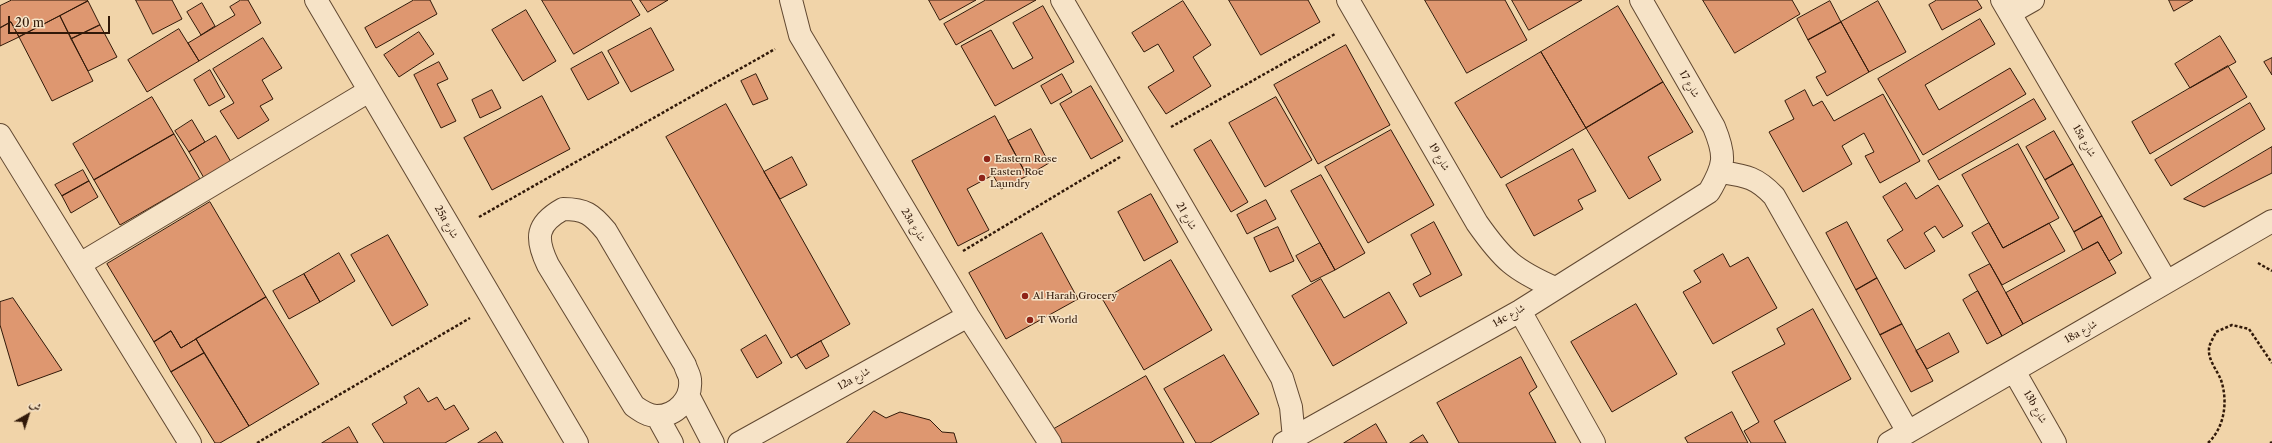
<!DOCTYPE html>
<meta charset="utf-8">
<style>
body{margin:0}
#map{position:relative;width:2272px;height:443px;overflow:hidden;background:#f1d4a9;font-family:"Libre Caslon Text",Amiri,serif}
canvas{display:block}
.north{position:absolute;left:8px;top:395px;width:40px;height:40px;-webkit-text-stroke:3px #f6e3c7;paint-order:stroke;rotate:39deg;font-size:11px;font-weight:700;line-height:16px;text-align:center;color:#311909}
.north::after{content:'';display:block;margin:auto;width:14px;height:18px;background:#311909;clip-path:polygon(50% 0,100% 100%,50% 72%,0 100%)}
.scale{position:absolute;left:8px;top:16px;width:102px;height:18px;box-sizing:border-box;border:2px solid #311909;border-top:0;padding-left:5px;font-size:12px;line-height:14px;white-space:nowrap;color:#311909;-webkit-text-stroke:3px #f6e3c7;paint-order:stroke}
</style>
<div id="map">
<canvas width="2272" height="443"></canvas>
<div class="north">ش</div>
<div class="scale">20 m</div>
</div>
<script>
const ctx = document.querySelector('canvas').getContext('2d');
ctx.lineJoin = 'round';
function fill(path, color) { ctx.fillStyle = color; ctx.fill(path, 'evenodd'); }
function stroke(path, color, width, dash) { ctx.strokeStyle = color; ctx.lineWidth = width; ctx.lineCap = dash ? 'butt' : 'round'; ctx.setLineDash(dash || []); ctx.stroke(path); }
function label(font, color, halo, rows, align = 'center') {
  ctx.font = font + ' "Libre Caslon Text",Amiri,serif'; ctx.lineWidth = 3; ctx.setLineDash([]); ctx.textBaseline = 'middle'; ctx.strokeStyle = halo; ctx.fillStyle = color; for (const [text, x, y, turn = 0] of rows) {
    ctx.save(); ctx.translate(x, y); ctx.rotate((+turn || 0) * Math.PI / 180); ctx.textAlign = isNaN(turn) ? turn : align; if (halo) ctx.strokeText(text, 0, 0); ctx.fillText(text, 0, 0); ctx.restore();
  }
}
const building = new Path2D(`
 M12 0H87L88 1 19 37 11 22 0 28V6Z
 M136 0H172L182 19 153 34Z
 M241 0H248L261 23 199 61 188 43 235 15 230 7Z
 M414 0H430L437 14 376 48 365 28Z
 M542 0H631L640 15 574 54Z
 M640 0H668L648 12Z
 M929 0H976L940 20Z
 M986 0H1036L956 45 944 24Z
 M1229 0H1308L1320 22 1261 55Z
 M1425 0H1505L1527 40 1467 73Z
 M1512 0H1582L1529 30Z
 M1703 0H1792L1800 14 1735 53Z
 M1937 0H1977L1982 8 1942 30 1929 5Z
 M2169 0H2193L2174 11Z
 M88 1 100 25 71 39 60 16Z
 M1183 1 1211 45 1193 57 1211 86 1166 114 1148 87 1174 71 1158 44 1144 52 1132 33Z
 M1830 1 1841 22 1808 40 1797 19Z
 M1878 1 1906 52 1869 72 1841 22Z
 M202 3 215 26 201 35 187 12Z
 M1043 6 1074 62 995 106 961 46 991 30 1013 69 1033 58 1013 23Z
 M1618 6 1663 82 1586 128 1541 52Z
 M526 10 556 61 523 81 492 30Z
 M60 16 93 81 52 101 19 37Z
 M1980 19 1995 44 1925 85 1939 110 2010 68 2026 94 1923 155 1878 79Z
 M11 22 19 37 0 46V28Z
 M1841 22 1869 72 1827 96 1816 77 1826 72 1808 40Z
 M100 25 117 57 88 71 71 39Z
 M651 28 674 70 631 92 608 51Z
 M179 29 199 61 147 92 128 60Z
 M419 32 434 54 399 77 384 55Z
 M2220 36 2236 62 2190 88 2175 64Z
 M263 38 282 68 262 80 273 99 260 106 269 120 238 139 220 111 234 103 213 69Z
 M1346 45 1390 125 1318 164 1274 85Z
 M602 52 619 83 588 100 571 69Z
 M1541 52 1586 128 1501 178 1455 103Z
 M2272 58V75L2264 62Z
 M439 62 448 79 437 84 456 121 441 128 414 75Z
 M2228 66 2247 97 2150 154 2132 122Z
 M210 70 225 97 209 106 194 80Z
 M756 74 768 99 753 105 741 81Z
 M1062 74 1072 92 1051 104 1041 86Z
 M1663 82 1693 132 1648 157 1661 180 1629 199 1586 128Z
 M1091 86 1123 141 1091 159 1060 104Z
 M492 90 501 108 480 118 472 100Z
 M1805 90 1813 106 1822 101 1834 121 1883 94 1920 161 1880 183 1865 156 1874 152 1864 133 1842 146 1852 164 1803 192 1769 132 1794 119 1785 101Z
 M542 96 570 149 492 190 464 138Z
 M152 97 174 134 94 180 73 144Z
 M1276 97 1312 160 1265 187 1229 123Z
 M2034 99 2046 119 1939 180 1928 161Z
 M2250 103 2265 129 2171 186 2155 160Z
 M726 104 850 324 791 358 666 137Z
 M995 116 1027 176 1001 189 993 175 967 189 989 230 958 246 912 161Z
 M192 120 205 142 189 152 175 131Z
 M1031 129 1049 163 1027 176 1008 141Z
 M1391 130 1434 205 1368 243 1325 167Z
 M2054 131 2073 164 2045 180 2026 147Z
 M174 134 200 179 120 225 94 180Z
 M216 136 231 162 204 178 189 152Z
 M1211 140 1248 202 1231 212 1194 150Z
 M2018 144 2059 218 2003 248 1962 175Z
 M2272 147V173L2204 207 2184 199Z
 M1573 149 1596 191 1578 200 1583 209 1534 236 1506 185Z
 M792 157 807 185 780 199 764 172Z
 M2073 164 2102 216 2074 232 2045 180Z
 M83 170 89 181 62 196 55 185Z
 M1321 175 1365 253 1335 270 1291 191Z
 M89 181 98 197 71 213 62 196Z
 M1906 183 1916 199 1938 185 1963 226 1943 238 1935 226 1924 233 1935 251 1905 269 1887 240 1903 230 1883 197Z
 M1151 194 1178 242 1144 261 1118 212Z
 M1266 200 1276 219 1247 234 1237 215Z
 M210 202 266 297 181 348 171 331 154 342 107 264Z
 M2102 216 2122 253 2109 261 2098 242 2083 250 2074 232Z
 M1434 222 1462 275 1420 297 1413 284 1431 274 1411 235Z
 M1847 222 1877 278 1856 290 1826 233Z
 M1989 223 2003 248 2049 223 2065 251 2002 285 1972 233Z
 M1278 227 1294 261 1270 272 1254 238Z
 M1042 233 1078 299 1006 339 969 273Z
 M388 235 428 305 392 326 351 255Z
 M2098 242 2116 273 2023 324 2006 293Z
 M1320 243 1335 270 1311 282 1296 256Z
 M339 253 355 281 320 302 304 274Z
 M1723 254 1730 267 1748 257 1777 308 1713 344 1683 292 1701 282 1694 271Z
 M1171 260 1212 330 1144 370 1103 300Z
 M1990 264 2023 324 2002 336 1969 275Z
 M304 274 320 302 289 319 273 291Z
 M1877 278 1902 324 1880 335 1856 290Z
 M1321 279 1344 318 1389 292 1407 323 1333 366 1292 296Z
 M1978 291 2002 336 1987 344 1963 300Z
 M266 297 319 384 249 426 196 339Z
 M13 298 62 370 18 386 0 325V302Z
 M1636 304 1677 374 1612 412 1571 342Z
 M1813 309 1851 379 1774 421 1786 443H1751L1744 431 1759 422 1732 372 1785 344 1777 329Z
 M1902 324 1933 381 1911 392 1880 335Z
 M171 331 181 348 196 339 204 353 171 372 154 342Z
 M1949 333 1959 352 1927 369 1916 351Z
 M766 335 782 363 757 378 741 350Z
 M821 341 829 356 806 369 797 355Z
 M204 353 249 426 220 443H215L171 372Z
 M1224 355 1259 414 1210 443H1196L1164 389Z
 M1521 357 1537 387 1529 393 1556 443H1459L1437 403Z
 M1146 376 1184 443H1062L1054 429Z
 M419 388 428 402 437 397 445 410 454 405 469 429 445 443H384L372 424 407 403 404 397Z
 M874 411 886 418 900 412 930 420 942 432 954 433 957 443H847Z
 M1732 412 1748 443H1688L1685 438Z
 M1376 424 1387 443H1344Z
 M349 427 358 443H322Z
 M496 432 503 443H478Z
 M1423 435 1428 443H1410Z`);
fill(building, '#de9770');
stroke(building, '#311909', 1);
const minor = new Path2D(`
 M316 0 577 443
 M791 0 800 35 968 316 1050 443
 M1062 0 1282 378 1291 407 1294 438
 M1348 0 1477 223C1503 260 1514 270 1555 288
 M2002 0 2166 281
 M2010 13 2033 0
 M0 135 190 443
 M1721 172C1746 176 1756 177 1774 196L1908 432
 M563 209C585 209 592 214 606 231L685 365C686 370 690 375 690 380 692 399 676 416 657 416 648 416 641 411 634 406L548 265C535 238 536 224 563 209Z
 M80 264 369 91
 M1520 311 1594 443
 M2014 371 2055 443
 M688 395 713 443
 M657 416 672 443
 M739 443 968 316
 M1284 443 1520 311 1709 192C1725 165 1726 156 1714 127L1641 0
 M1889 443 2272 221`);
stroke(minor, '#614831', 24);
stroke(new Path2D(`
 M1171 127 1335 34
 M479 217 775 49
 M963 251 1120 157
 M2258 263 2272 271
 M257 443 470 318
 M2208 443C2225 427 2228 401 2221 380 2217 370 2208 360 2209 349 2209 344 2214 337 2216 332L2232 325 2249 329 2272 363
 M2270 443 2272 442`), '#311909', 2.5, [3, 2]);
stroke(minor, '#f6e3c7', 22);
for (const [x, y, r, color] of [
 [987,159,4,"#8f2418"],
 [982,178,4,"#8f2418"],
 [1025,296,4,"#8f2418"],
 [1030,320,4,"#8f2418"]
]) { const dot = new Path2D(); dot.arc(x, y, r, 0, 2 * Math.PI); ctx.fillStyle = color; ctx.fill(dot); stroke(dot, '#f6e3c7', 1.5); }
label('10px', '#311909', '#f6e3c7', [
 ["شارع 17",1689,84,60],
 ["15a شارع",2084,141,60],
 ["شارع 19",1439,157,60],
 ["شارع 21",1186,216,60],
 ["25a شارع",446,222,60],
 ["23a شارع",913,225,59],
 ["14c شارع",1509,316,-30],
 ["18a شارع",2081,332,-30],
 ["12a شارع",854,379,-29],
 ["13b شارع",2035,407,60]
]);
label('10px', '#311909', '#f6e3c7', [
 ["Eastern Rose",995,159],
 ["Easten Roe",990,172],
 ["Laundry",990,184],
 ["Al Harah Grocery",1033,296],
 ["T World",1038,320]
], 'left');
</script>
